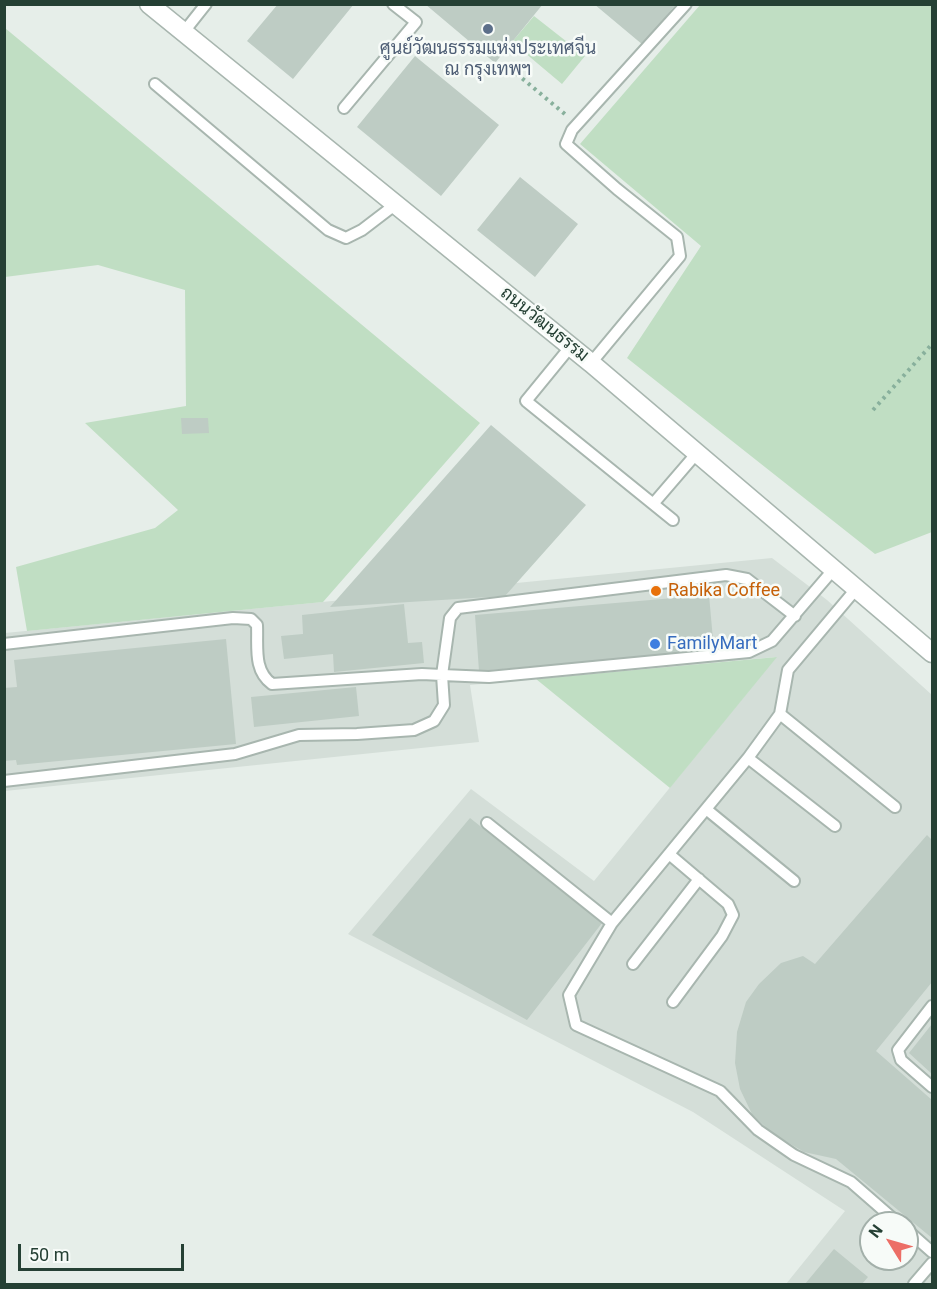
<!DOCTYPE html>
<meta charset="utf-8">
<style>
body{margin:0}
#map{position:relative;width:937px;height:1289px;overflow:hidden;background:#e6eee9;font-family:Roboto,sans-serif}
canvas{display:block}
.frame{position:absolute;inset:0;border:6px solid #254034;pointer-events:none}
.north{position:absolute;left:859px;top:1211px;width:60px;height:60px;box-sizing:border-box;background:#f7fbf8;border:2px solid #a3b0aa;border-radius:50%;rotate:307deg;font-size:16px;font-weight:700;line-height:24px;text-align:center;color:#254034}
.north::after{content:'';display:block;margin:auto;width:21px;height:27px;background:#ec6e66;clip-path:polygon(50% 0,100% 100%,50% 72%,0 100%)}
.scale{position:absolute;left:18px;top:1244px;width:166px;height:27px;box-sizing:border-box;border:3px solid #254034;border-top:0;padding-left:8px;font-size:18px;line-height:21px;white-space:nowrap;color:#254034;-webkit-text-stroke:4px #f7fbf8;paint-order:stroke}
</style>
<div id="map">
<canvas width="937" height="1289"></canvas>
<div class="frame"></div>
<div class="north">N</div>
<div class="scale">50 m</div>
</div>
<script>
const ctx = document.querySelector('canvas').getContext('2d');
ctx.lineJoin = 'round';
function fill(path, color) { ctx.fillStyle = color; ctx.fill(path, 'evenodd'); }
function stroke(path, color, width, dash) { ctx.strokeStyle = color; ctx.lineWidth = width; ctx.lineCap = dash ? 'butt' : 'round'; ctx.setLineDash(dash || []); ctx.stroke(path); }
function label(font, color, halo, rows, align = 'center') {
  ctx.font = font + ' Roboto,Sarabun,sans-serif'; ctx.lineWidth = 5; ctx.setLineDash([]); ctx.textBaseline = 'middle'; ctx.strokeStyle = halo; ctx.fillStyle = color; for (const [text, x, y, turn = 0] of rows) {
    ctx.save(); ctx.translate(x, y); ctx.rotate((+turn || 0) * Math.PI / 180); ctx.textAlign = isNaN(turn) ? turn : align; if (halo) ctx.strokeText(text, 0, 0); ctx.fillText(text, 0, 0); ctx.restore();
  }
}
fill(new Path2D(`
 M772 558 827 600 932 695V1284H786L845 1211 693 1112 348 934 471 789 594 881 776 657 470 685 479 742 5 791V633ZM871 1223H907V1259H871Z`), '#d4ded8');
fill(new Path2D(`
 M700 5H932V532L875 554 627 358 701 246 580 144Z
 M534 16 585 56 562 84 512 42Z
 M5 28 480 423 323 602 27 631 16 567 155 528 178 510 85 423 186 406 185 290 98 265 5 277Z
 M777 657 670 788 536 679Z`), '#c0dec3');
fill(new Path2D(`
 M278 4H354L293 79 247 41Z
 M425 4H543L495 63Z
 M594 4H676L643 45Z
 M415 56 499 125 441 196 357 127Z
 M520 177 578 224 535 277 477 230Z
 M181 418H208L209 433 182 434Z
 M491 425 586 505 505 596 330 607Z
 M709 595 714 651 479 671 475 615Z
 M404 604 408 643 422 642 424 663 334 672 333 654 284 659 281 636 303 634 302 615Z
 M226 639 236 744 17 765 16 760 4 761V688L17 687 14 660Z
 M356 687 359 716 254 727 251 697Z
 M470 818 602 923 527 1020 372 935Z
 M927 835 932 840V982L876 1051 932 1100V1238L836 1159 804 1152 772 1133 752 1114 740 1089 735 1063 737 1032 746 1002 759 984 781 963 803 956 815 964Z
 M932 1024V1074L909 1053Z
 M834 1249 868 1277 862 1284H805Z`), '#beccc4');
const service = new Path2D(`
 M183 33 206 4
 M155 84 328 230 346 238 362 230 396 204
 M344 108 416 22 393 4
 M571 346 526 401 673 520
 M591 363 680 256 677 237 617 189 566 144 572 130 686 4
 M653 504 696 454
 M856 589 788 670 780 714 748 758 612 923 569 995 576 1025 720 1091 758 1130 794 1155 851 1182 898 1223
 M795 616 747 579 726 575 458 608 450 618 442 675 489 677 749 652 772 641 833 570
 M4 644 233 618 251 619 257 625C258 647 253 670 272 684L422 674 442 675 444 705 434 721 414 730 357 734 299 735 235 754 4 781
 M780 714 895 807
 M748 758 835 826
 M706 809 794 881
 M487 823 612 923
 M669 854 728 904 733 915 722 936 673 1002
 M633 964 699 879
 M932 1006 898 1050 901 1060 932 1087
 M907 1230 932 1252
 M914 1284 932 1263`);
const tertiary = new Path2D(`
 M149 4 591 363 932 653`);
stroke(service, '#a8b6af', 14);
stroke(tertiary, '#a8b6af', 21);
stroke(new Path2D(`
 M505 64 566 115
 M873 410 932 344`), '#88b09c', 4, [3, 4.5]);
stroke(service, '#fff', 10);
stroke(tertiary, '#fff', 18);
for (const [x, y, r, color] of [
 [488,29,6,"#5c6f8a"],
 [656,591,6,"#e8710a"],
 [655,644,6,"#3f7fe0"]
]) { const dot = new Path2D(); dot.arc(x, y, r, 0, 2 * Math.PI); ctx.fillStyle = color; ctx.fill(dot); stroke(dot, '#f7fbf8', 2); }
label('18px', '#4e5e75', '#f7fbf8', [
 ["ศูนย์วัฒนธรรมแห่งประเทศจีน",488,49],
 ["ณ กรุงเทพฯ",488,70]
]);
label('18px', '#254034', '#f7fbf8', [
 ["ถนนวัฒนธรรม",544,325,39]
]);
label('18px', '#c56008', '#f7fbf8', [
 ["Rabika Coffee",668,591]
], 'left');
label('18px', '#366cbe', '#f7fbf8', [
 ["FamilyMart",667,644]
], 'left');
</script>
